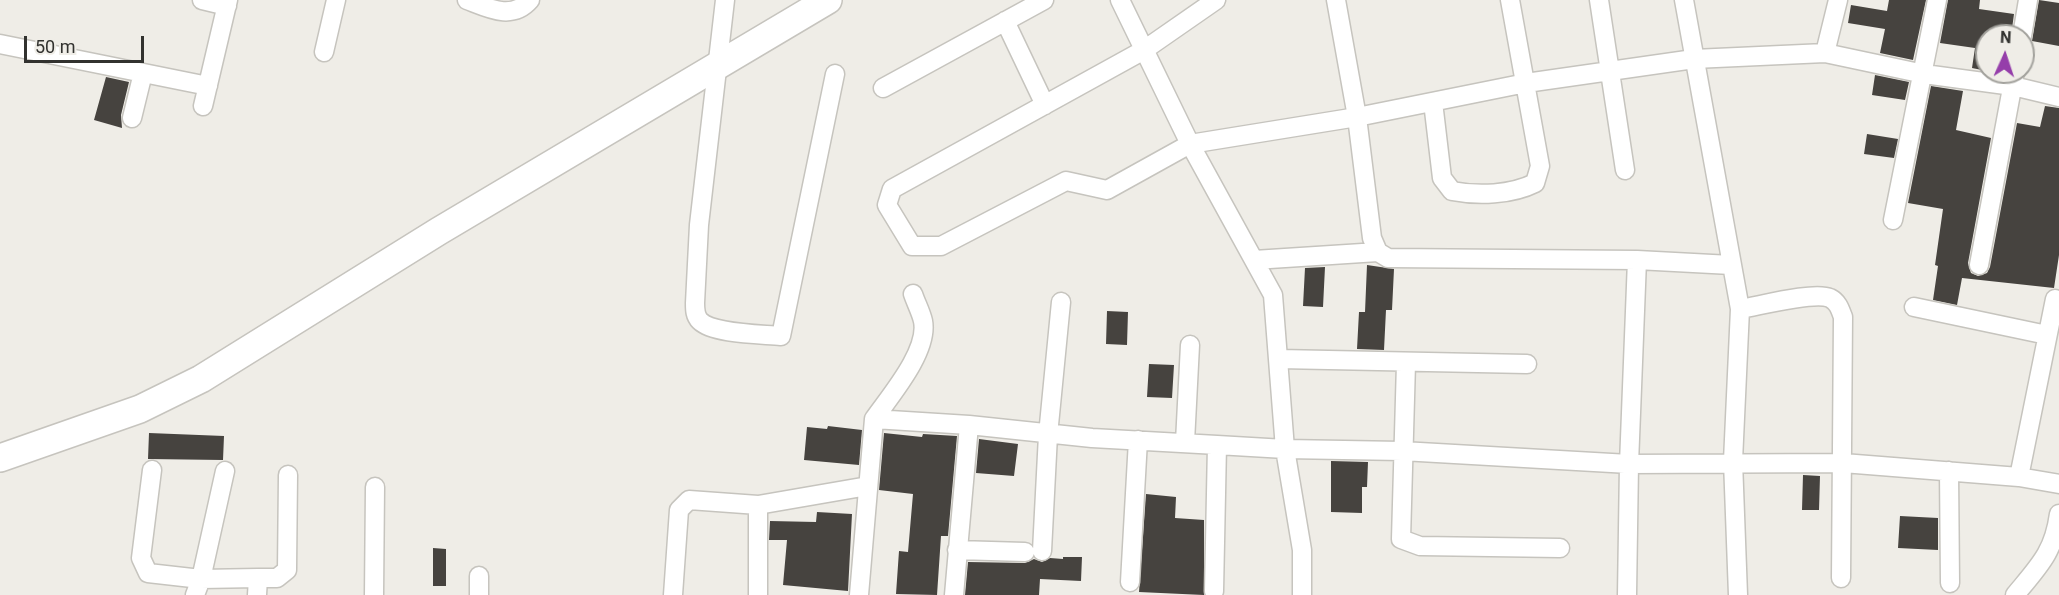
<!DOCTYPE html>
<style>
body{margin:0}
#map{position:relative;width:2059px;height:595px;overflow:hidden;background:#efede7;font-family:Roboto,sans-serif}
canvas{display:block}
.north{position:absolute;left:1975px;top:24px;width:60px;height:60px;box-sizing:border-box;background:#efede7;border:2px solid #a3a29d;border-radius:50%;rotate:3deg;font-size:16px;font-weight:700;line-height:24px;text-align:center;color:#32322f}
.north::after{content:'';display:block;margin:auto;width:21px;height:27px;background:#953eaa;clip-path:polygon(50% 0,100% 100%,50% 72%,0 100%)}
.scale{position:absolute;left:24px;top:36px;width:120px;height:27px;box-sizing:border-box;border:3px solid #32322f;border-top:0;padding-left:8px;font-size:18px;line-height:21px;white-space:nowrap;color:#32322f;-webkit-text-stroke:4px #efede7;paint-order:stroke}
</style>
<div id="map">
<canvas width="2059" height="595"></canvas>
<div class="north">N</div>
<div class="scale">50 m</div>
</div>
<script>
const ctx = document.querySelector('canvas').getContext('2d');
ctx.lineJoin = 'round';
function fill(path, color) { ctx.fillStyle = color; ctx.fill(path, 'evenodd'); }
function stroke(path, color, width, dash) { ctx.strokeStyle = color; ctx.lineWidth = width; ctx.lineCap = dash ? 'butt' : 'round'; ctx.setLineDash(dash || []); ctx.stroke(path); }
fill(new Path2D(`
 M1889 0H1926L1913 60 1880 53 1885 29 1848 23 1851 5 1887 11Z
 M1948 0H1980L1979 9 2014 14 2011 36H1987V71L1972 68 1975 48 1940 43Z
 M2039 0 2059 3V46L2032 41Z
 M1875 75 1909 82 1905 100 1872 95Z
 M106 77 129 82 121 115 122 128 94 120Z
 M1931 86 1963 91 1956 130 1991 138 1968 263 1971 273 1978 276 1987 273 1990 267 2017 123 2040 127 2045 106 2059 108V255L2054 288 1962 278 1957 305 1933 300 1938 266 1935 265 1943 209 1908 203Z
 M1867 134 1898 139 1894 158 1864 154Z
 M1367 265 1394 269 1392 310H1386L1384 350 1357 349 1359 312H1365Z
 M1325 267 1323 307 1303 306 1305 268Z
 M1107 311 1128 312 1127 345 1106 344Z
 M1149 364 1174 365 1172 398 1147 397Z
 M828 426 862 430 859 465 804 460 807 427 827 429Z
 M149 433 224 436 223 460 148 459Z
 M884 433 922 437 923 434 957 436 948 536H941L937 595 896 594 899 551 908 552 913 494 879 490Z
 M979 439 1018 444 1014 476 976 473Z
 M1331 461 1368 462 1367 487H1362V513L1331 512Z
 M1803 475 1820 476 1819 510H1802Z
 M1146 494 1176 497 1175 518 1204 520V595L1139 592Z
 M817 512 852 514 848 591 783 585 787 540H769L770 521 816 522Z
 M1900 516 1938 518V550L1898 548Z
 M433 548 446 549V586H433Z
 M1063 557H1082L1081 581 1040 579 1039 595H965L968 562 1025 563 1034 559 1042 562 1050 558 1063 559Z`), '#46433f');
const street = new Path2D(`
 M202 0 227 6
 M467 0C488 8 512 21 530 0
 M725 0 699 225 695 303C695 310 695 316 700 321 713 334 762 334 781 336L835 74
 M1120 0 1190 144 1273 295 1285 449 1302 550V595
 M1216 0 1144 50 892 189 887 205 912 246H941L1066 181 1107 190 1190 144 1357 117 1526 83 1694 59 1825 53 1924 74 2013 86 2059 97
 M1336 0 1357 117 1372 238 1378 252 1388 258 1637 260 1731 265
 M1599 0 1625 170
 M1684 0 1740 309 1733 461 1738 595
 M1005 21 1045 105
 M2022 36 2028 0
 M0 44 208 86
 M324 52 336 0
 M1825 53 1838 0
 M883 88 1044 0
 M1433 102 1442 178 1452 191C1478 196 1511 195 1535 183L1540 166 1510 0
 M203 106 228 0
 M132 118 143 73
 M1893 220 1937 0
 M1254 260 1378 252
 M1979 265 2015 72
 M913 294C916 303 921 312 923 321 929 351 890 396 874 419L969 425 1092 438 1217 445
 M1914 307 2047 335
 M1740 309C1759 306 1814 291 1830 298 1838 302 1840 309 1843 317L1841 578
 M1279 359 1527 364
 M1406 363 1401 539 1420 546 1560 548
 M1185 442 1190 345
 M152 470 141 558 148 573 201 579 258 578 257 595
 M1949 471 1950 583
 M2019 477 2055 299
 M758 505V595
 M957 550 1025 552
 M1042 551 1048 435 1061 302
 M479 576V595
 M258 578H277L287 570 288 475
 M1130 582 1138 440
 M1214 591 1217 445 1285 449 1402 451 1629 464 1843 463 2019 477 2059 484
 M195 595 201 579 225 471
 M374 595 375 487
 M673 595 679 510 689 500 758 505 868 486
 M859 595 874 419
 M954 595 969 425
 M1627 595 1629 464 1637 260
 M2015 595C2039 566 2054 552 2059 514`);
const secondary = new Path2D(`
 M0 458 140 409 201 379 439 231 828 0`);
stroke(street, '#c6c4be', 21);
stroke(secondary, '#c6c4be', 30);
stroke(street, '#fff', 18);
stroke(secondary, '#fff', 27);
</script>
